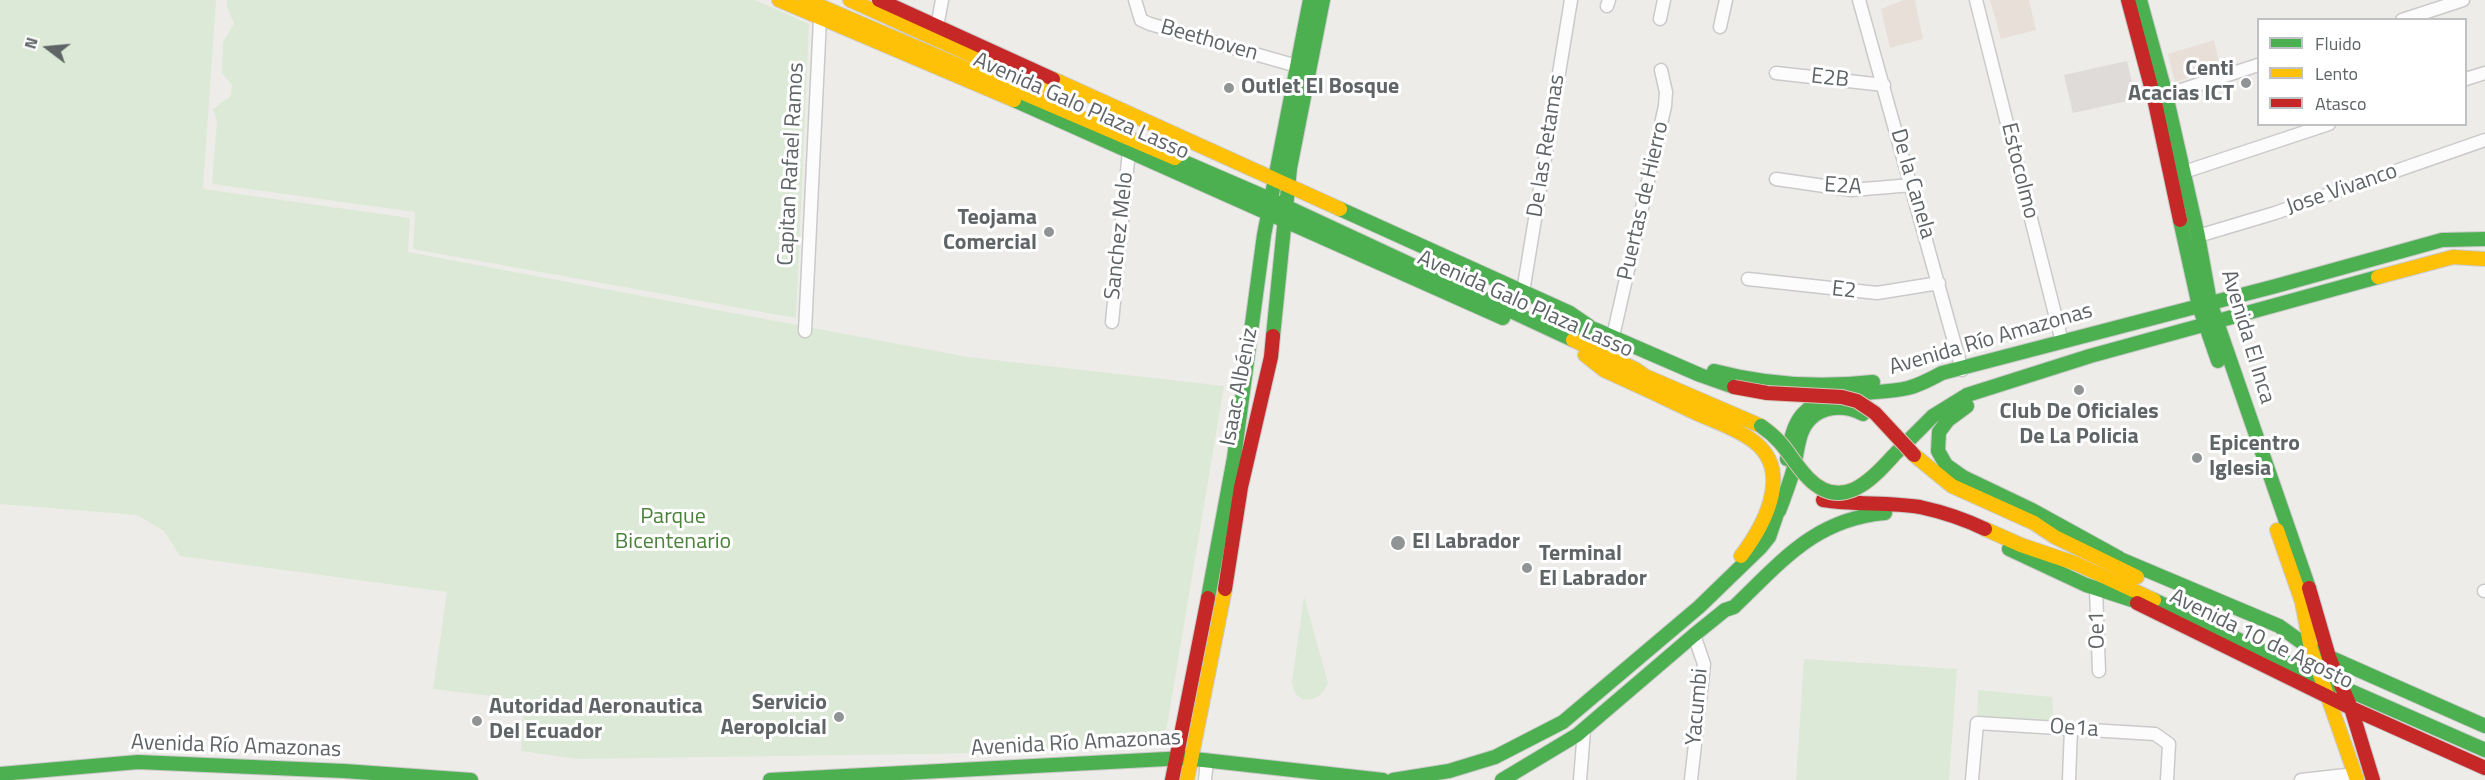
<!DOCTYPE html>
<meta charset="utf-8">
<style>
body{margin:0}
#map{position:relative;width:2485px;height:780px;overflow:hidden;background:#eeece9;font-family:"Titillium Web",sans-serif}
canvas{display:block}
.legend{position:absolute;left:2257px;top:18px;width:210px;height:108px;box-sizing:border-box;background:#fff;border:2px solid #bfc1c2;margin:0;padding:8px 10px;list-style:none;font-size:18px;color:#5f6467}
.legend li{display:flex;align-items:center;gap:12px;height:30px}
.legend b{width:30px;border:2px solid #bfc1c2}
.north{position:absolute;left:18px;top:18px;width:60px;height:60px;-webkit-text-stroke:4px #fff;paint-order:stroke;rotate:286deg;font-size:16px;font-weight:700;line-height:24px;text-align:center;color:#5f6467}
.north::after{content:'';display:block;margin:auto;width:21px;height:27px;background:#5f6467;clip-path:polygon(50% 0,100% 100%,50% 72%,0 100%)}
</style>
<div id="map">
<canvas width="2485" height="780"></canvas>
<ul class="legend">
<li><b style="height:8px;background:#4caf50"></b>Fluido</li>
<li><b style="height:8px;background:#ffc107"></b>Lento</li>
<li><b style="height:8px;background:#c62828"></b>Atasco</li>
</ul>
<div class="north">N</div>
</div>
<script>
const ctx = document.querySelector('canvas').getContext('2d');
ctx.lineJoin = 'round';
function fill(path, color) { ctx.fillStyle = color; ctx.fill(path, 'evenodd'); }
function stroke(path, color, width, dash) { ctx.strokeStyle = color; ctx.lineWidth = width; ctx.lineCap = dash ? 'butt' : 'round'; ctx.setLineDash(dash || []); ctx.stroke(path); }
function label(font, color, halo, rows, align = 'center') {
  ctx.font = font + ' "Titillium Web",sans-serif'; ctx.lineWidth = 6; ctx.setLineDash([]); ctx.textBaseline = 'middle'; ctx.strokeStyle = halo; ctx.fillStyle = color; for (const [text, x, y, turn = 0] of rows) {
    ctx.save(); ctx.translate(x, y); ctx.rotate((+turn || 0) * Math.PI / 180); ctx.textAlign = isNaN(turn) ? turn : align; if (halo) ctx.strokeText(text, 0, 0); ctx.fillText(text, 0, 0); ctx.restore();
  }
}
fill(new Path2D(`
 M1904 0H1915L1923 39 1890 48 1881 9Z
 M1990 0H2029L2036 30 2001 39Z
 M2214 40 2220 67 2175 82 2168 54Z`), '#e7dfd8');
fill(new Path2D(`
 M2127 61 2136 99 2073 113 2064 75Z`), '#dedbd9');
fill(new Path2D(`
 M0 0H216L203 189 410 218 408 252 968 357 1224 386 1164 744 991 753 577 759 521 751 524 700 433 689 447 592 180 556 164 531 137 515 0 504Z
 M227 0H755L809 24 796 318 413 249 415 212 212 184 217 122 213 109 231 96 232 85 222 73 223 42 234 24 227 7Z
 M1304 596 1328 683C1320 704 1294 707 1292 682Z
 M1804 659 1957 669 1949 780H1796Z
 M1978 690 2052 697 2054 725 1977 720Z`), '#dce9d6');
const street = new Path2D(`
 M1135 0 1141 20 1150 24 1297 66
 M1859 0 1962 370
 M1976 0 2062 342
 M1607 6 1609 0
 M1660 19 1664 0
 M2402 20 2463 0
 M937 27 942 0
 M1720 27 1726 0
 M1776 73 1884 85
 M2466 79 2485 73
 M2160 97 2258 65
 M2184 172 2329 124
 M1776 179 1852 190 1912 185
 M2198 236 2275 213 2485 140
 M1748 279 1877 293 1939 283
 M1523 292 1571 0
 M1112 322 1129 151
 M805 331 820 19
 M1614 332 1665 106 1666 92 1661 70
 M2096 589 2099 671
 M2484 591H2485
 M1205 780 1207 760
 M1580 780 1584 730
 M1691 780 1704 664 1694 635
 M1972 780 1977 723 2155 734 2169 744 2167 780
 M2069 780 2071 728
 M2301 780 2355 774`);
const fast = new Path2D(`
 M2140 0 2166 95 2198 236 2210 302 2309 588
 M1014 100 1503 318
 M1175 158 1270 199 1573 340
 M1340 209 1570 313 1589 326
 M2180 220 2199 306 2218 361
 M1540 310 1585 330 1594 329 1700 375 1734 387
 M1273 336 1290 168 1323 0
 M1714 371C1767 385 1819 388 1873 382
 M1967 406 1948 420 1939 432 1938 451 1946 465 1963 477 2030 509 2119 558
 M1896 453 1933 416 1967 395 2090 356 2378 277
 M1787 459C1790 444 1792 427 1802 415 1827 387 1874 396 1908 388 1920 385 1931 379 1942 373L2276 286 2442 240 2485 239
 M1779 511C1784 498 1789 485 1793 471 1796 459 1797 446 1801 434 1811 407 1840 402 1863 414
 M2009 549 2086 585 2132 600
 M2113 556 2279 626 2311 649 2485 726
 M1208 598 1234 458 1264 235 1310 0
 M2154 600 2314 675 2485 750
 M0 774 138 762 344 771 471 780
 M770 780 1185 758 1383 780
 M1393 780 1449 771 1495 757 1563 722 1699 607 1761 547 1769 537 1782 499
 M1502 780 1577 735 1694 635 1725 610 1734 607C1782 561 1815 519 1885 513`);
const slow = new Path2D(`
 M779 0 1014 100
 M806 0 1175 158
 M850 0 1064 97
 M1053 79 1340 209
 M2378 277 2453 257 2485 259
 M1573 340 1635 369 1645 376 1761 426
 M1585 355 1604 370C1635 384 1665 398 1696 413 1716 422 1740 430 1757 444 1792 475 1763 527 1741 556
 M1914 455 1952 486 2034 523 2055 537 2137 577
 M1985 529 2021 545 2077 564 2154 600
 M2277 530 2302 602 2311 649 2357 780
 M1187 780 1225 589`);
const jam = new Path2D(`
 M879 0 1053 79
 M2128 0 2154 98 2180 220
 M1823 500C1855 505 1888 502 1920 507 1943 512 1964 519 1985 529
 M2309 588 2329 657 2351 708 2373 780
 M1225 589 1241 487 1271 357 1273 336
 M2137 603 2351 708 2485 768
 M1172 780 1208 598`);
stroke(street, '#cacaca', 15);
stroke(fast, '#cacaca', 16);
stroke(slow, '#cacaca', 16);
stroke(jam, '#cacaca', 16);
stroke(street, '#fcfcfc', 12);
stroke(fast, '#4caf50', 14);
stroke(slow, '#ffc107', 14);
stroke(jam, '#c62828', 14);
const fastBridge = new Path2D(`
 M1761 426C1787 444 1789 458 1808 478 1841 512 1871 481 1894 455`);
const jamBridge = new Path2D(`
 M1734 387 1767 393 1842 397 1857 401 1875 413 1914 455`);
stroke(fastBridge, '#d4c6b9', 16, []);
stroke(jamBridge, '#d4c6b9', 16, []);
stroke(fastBridge, '#4caf50', 14);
stroke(jamBridge, '#c62828', 14);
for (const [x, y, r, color] of [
 [2246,83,6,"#919494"],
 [1229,88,6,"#919494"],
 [1049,232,6,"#919494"],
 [2079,390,6,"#919494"],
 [2197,458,6,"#919494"],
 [1398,543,8,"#919494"],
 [1527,568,6,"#919494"],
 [839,717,6,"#919494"],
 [477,721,6,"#919494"]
]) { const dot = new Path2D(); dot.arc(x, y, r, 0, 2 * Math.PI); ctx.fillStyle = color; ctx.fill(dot); stroke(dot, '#fff', 2); }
label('22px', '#5f6467', '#fff', [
 ["Beethoven",1209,41,16],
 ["E2B",1830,79,6],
 ["Avenida Galo Plaza Lasso",1081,107,24],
 ["De las Retamas",1547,146,-81],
 ["Capitan Rafael Ramos",792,164,-87],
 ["Estocolmo",2019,171,76],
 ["De la Canela",1912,184,74],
 ["E2A",1843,187,4],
 ["Jose Vivanco",2342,190,-19],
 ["Puertas de Hierro",1644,201,-77],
 ["Sanchez Melo",1120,236,-84],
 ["E2",1844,291,6],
 ["Avenida Galo Plaza Lasso",1525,305,24],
 ["Avenida El Inca",2247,337,73],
 ["Avenida Río Amazonas",1991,340,-16],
 ["Isaac Albéniz",1240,387,-79],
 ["Oe1",2098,630,-91],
 ["Avenida 10 de Agosto",2261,640,26],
 ["Yacumbi",1698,707,-85],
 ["Oe1a",2074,729,4],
 ["Avenida Río Amazonas",1076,744,-3],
 ["Avenida Río Amazonas",236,747,2]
]);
label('bold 22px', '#5f6467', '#fff', [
 ["Centi",2234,70,"right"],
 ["Acacias ICT",2234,95,"right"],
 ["Outlet El Bosque",1241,88],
 ["Teojama",1037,219,"right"],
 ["Comercial",1037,244,"right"],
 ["Club De Oficiales",2079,413,"center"],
 ["De La Policia",2079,438,"center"],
 ["Epicentro",2209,445],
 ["Iglesia",2209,470],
 ["El Labrador",1412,543],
 ["Terminal",1539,555],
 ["El Labrador",1539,580],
 ["Servicio",827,704,"right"],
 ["Aeropolcial",827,729,"right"],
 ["Autoridad Aeronautica",489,708],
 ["Del Ecuador",489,733]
], 'left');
label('22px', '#4a823a', '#fff', [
 ["Parque",673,518],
 ["Bicentenario",673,543]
]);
</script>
